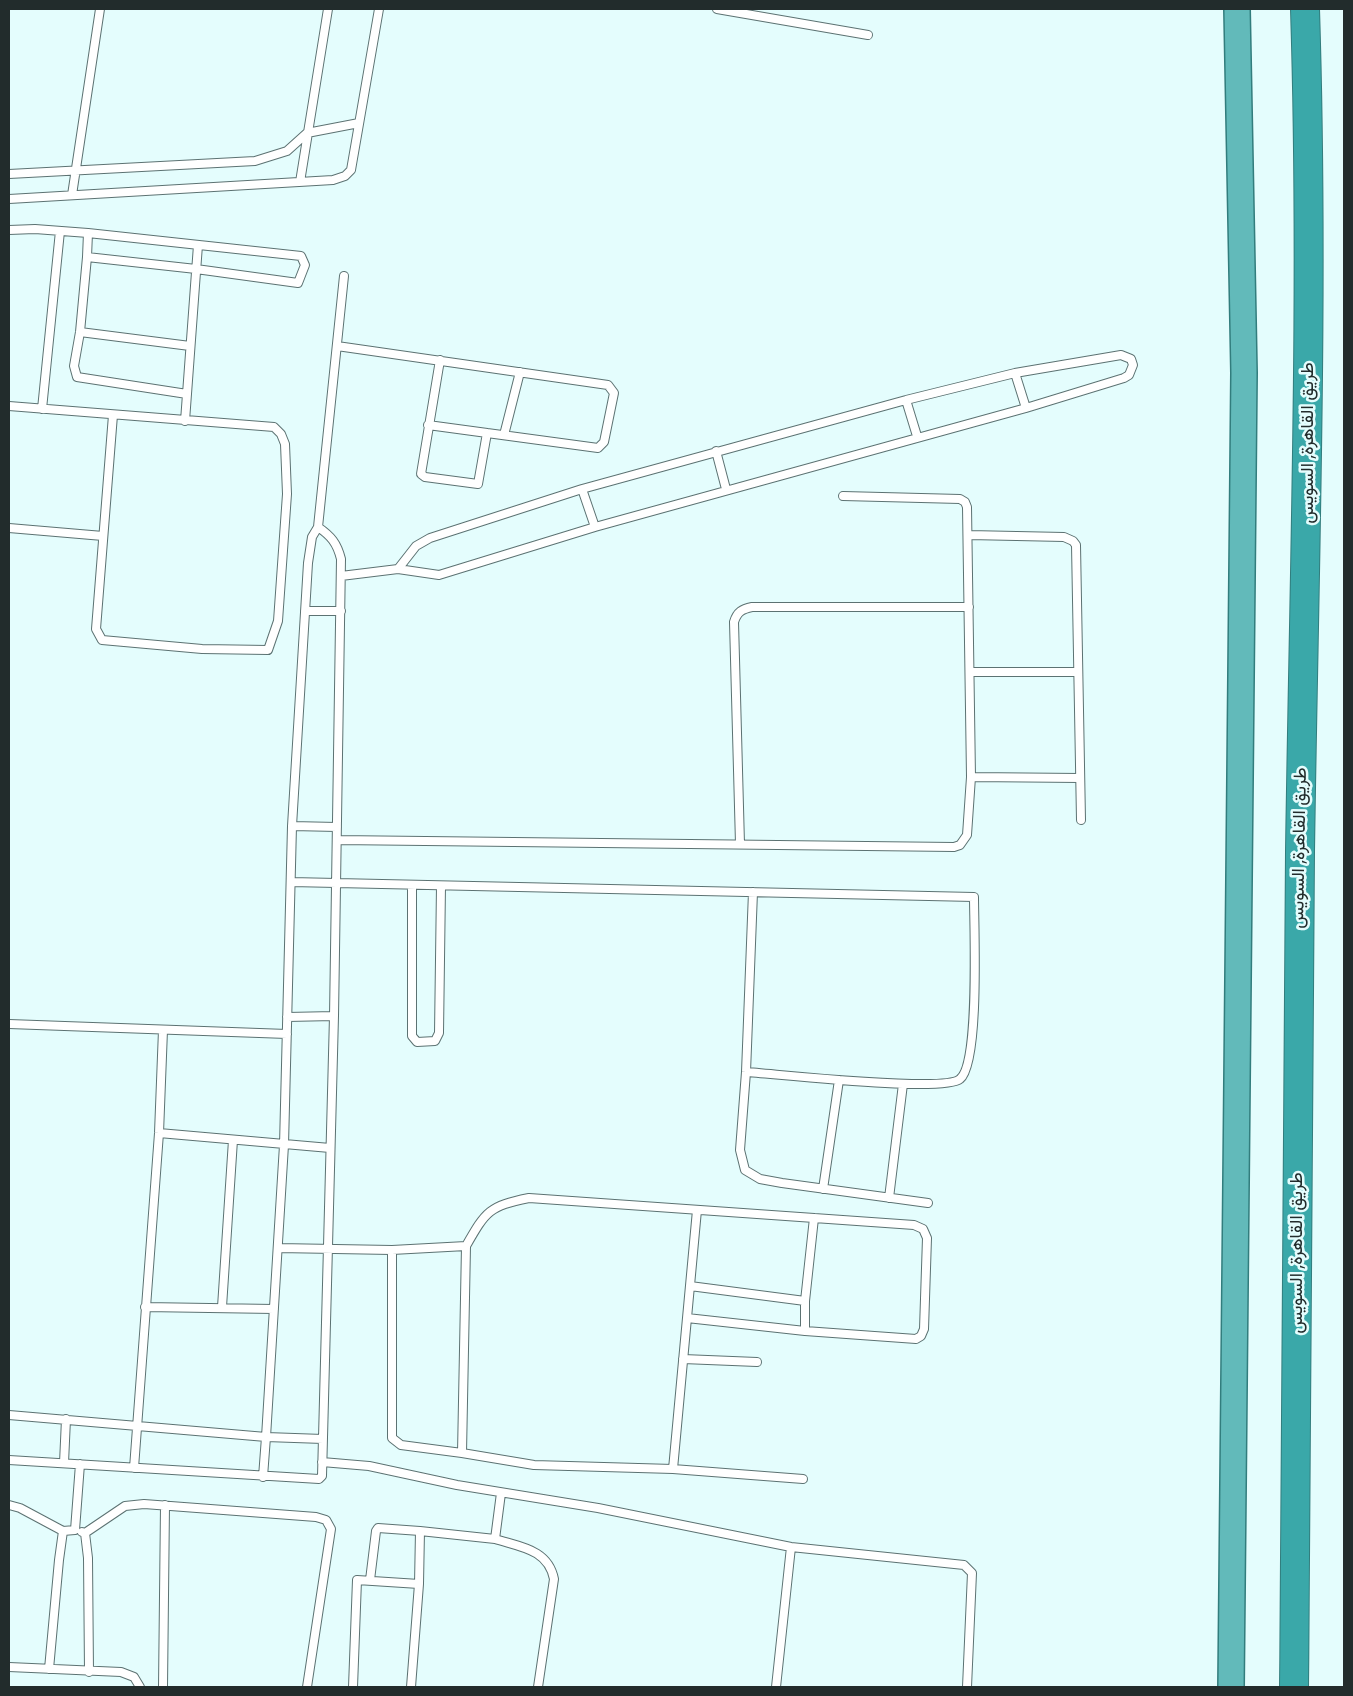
<!DOCTYPE html>
<meta charset="utf-8">
<style>
body{margin:0}
#map{position:relative;width:1353px;height:1696px;overflow:hidden;background:#e4fdfd;font-family:Poppins,sans-serif}
canvas{display:block}
.frame{position:absolute;inset:0;border:10px solid #222c2c;pointer-events:none}
</style>
<div id="map">
<canvas width="1353" height="1696"></canvas>
<div class="frame"></div>
</div>
<script>
const ctx = document.querySelector('canvas').getContext('2d');
ctx.lineJoin = 'round';
function stroke(path, color, width, dash) { ctx.strokeStyle = color; ctx.lineWidth = width; ctx.lineCap = dash ? 'butt' : 'round'; ctx.setLineDash(dash || []); ctx.stroke(path); }
function label(font, color, halo, rows, align = 'center') {
  ctx.font = font + ' Poppins,Vazirmatn,sans-serif'; ctx.lineWidth = 5; ctx.setLineDash([]); ctx.textBaseline = 'middle'; ctx.strokeStyle = halo; ctx.fillStyle = color; for (const [text, x, y, turn = 0] of rows) {
    ctx.save(); ctx.translate(x, y); ctx.rotate((+turn || 0) * Math.PI / 180); ctx.textAlign = isNaN(turn) ? turn : align; if (halo) ctx.strokeText(text, 0, 0); ctx.fillText(text, 0, 0); ctx.restore();
  }
}
const service = new Path2D(`
 M717 9 868 35
 M9 174 255 161 287 151 307 133 359 123
 M300 182 328 9
 M72 195 100 9
 M9 199 333 180 345 176 351 170 379 9
 M9 230 35 229 88 233 301 256 305 265 298 283 196 269 87 257 88 233
 M87 257 80 332 74 366 77 377 187 394
 M80 332 190 346
 M337 346 608 385 614 393 604 442 598 448 428 425
 M440 360 421 474 425 477 478 484 487 433
 M1015 373 1026 408
 M906 400 917 436
 M9 406 274 427 281 434 285 444 287 494 278 621 268 650 202 649 102 640 96 629 113 415
 M42 409 60 231
 M185 421 198 245
 M504 435 520 372
 M716 451 726 489
 M582 489 595 527
 M9 528 103 536
 M969 535 1064 537 1073 541 1076 545 1081 820
 M341 576 398 569 439 575 595 527 1026 408 1124 378 1129 375 1133 365 1131 359 1121 355 1015 373 906 400 582 489 430 538 416 546 398 569
 M305 611H341
 M970 672H1078
 M971 777 1080 778
 M292 826 337 827
 M337 840 954 847 960 845 967 835 971 777 967 507 965 502 960 499 843 496
 M740 844 734 622C737 612 742 609 752 607H969
 M291 882 974 897C974 926 980 1063 960 1079 944 1093 777 1074 746 1072
 M412 885V1036L417 1042 435 1041 439 1033 441 886
 M753 892 746 1072 740 1150 745 1170 760 1179 782 1183 928 1203
 M287 1017 334 1016
 M9 1024 287 1034
 M159 1133 330 1148
 M823 1189 839 1080
 M889 1198 903 1084
 M466 1246 462 1453 534 1465 673 1469 803 1479
 M278 1248 392 1250 466 1246C486 1211 489 1206 529 1198L914 1225 923 1229 927 1238 924 1329 921 1336 916 1339 805 1331 687 1318
 M392 1250V1438L401 1445 462 1453
 M690 1286 805 1301
 M145 1307 274 1309
 M222 1307 233 1140
 M805 1331V1301L814 1218
 M683 1359 757 1362
 M9 1415 266 1437 284 1145 292 826 308 563 312 537 318 527 344 276
 M9 1460 319 1479 322 1476 334 1016 341 559C337 543 331 536 318 527
 M322 1462 369 1466 457 1485 598 1508 791 1547 964 1565 972 1573 967 1687
 M64 1463 66 1419
 M134 1468 159 1133 163 1030
 M673 1469 697 1210
 M263 1477 266 1437 323 1439
 M501 1493 495 1539C520 1547 548 1549 554 1579L538 1687
 M9 1505 20 1508 63 1531
 M82 1532 85 1533 88 1558 89 1672
 M85 1533 125 1506 144 1504 316 1517 326 1520 331 1529 307 1687
 M370 1580 376 1531 378 1528 420 1531
 M9 1667 121 1672 134 1677 140 1687
 M49 1669 59 1560 63 1531 75 1530 80 1464
 M163 1687 165 1505
 M353 1687 357 1580 419 1584
 M411 1687 419 1584 420 1531 495 1539
 M776 1687 791 1547`);
const trunk = new Path2D(`
 M1231 1687 1244 373 1237 9`);
const motorway = new Path2D(`
 M1294 1687C1297 1409 1296 1131 1300 852 1304 571 1314 290 1305 9`);
stroke(service, '#5c7272', 10);
stroke(trunk, '#327d7d', 28);
stroke(motorway, '#327d7d', 30);
stroke(service, '#fff', 8);
stroke(trunk, '#62baba', 25);
stroke(motorway, '#3aa8a9', 28);
label('18px', '#222c2c', '#e4fdfd', [
 ["طريق القاهرة, السويس",1308,443,-90],
 ["طريق القاهرة, السويس",1300,848,-89],
 ["طريق القاهرة, السويس",1297,1253,-90]
]);
</script>
